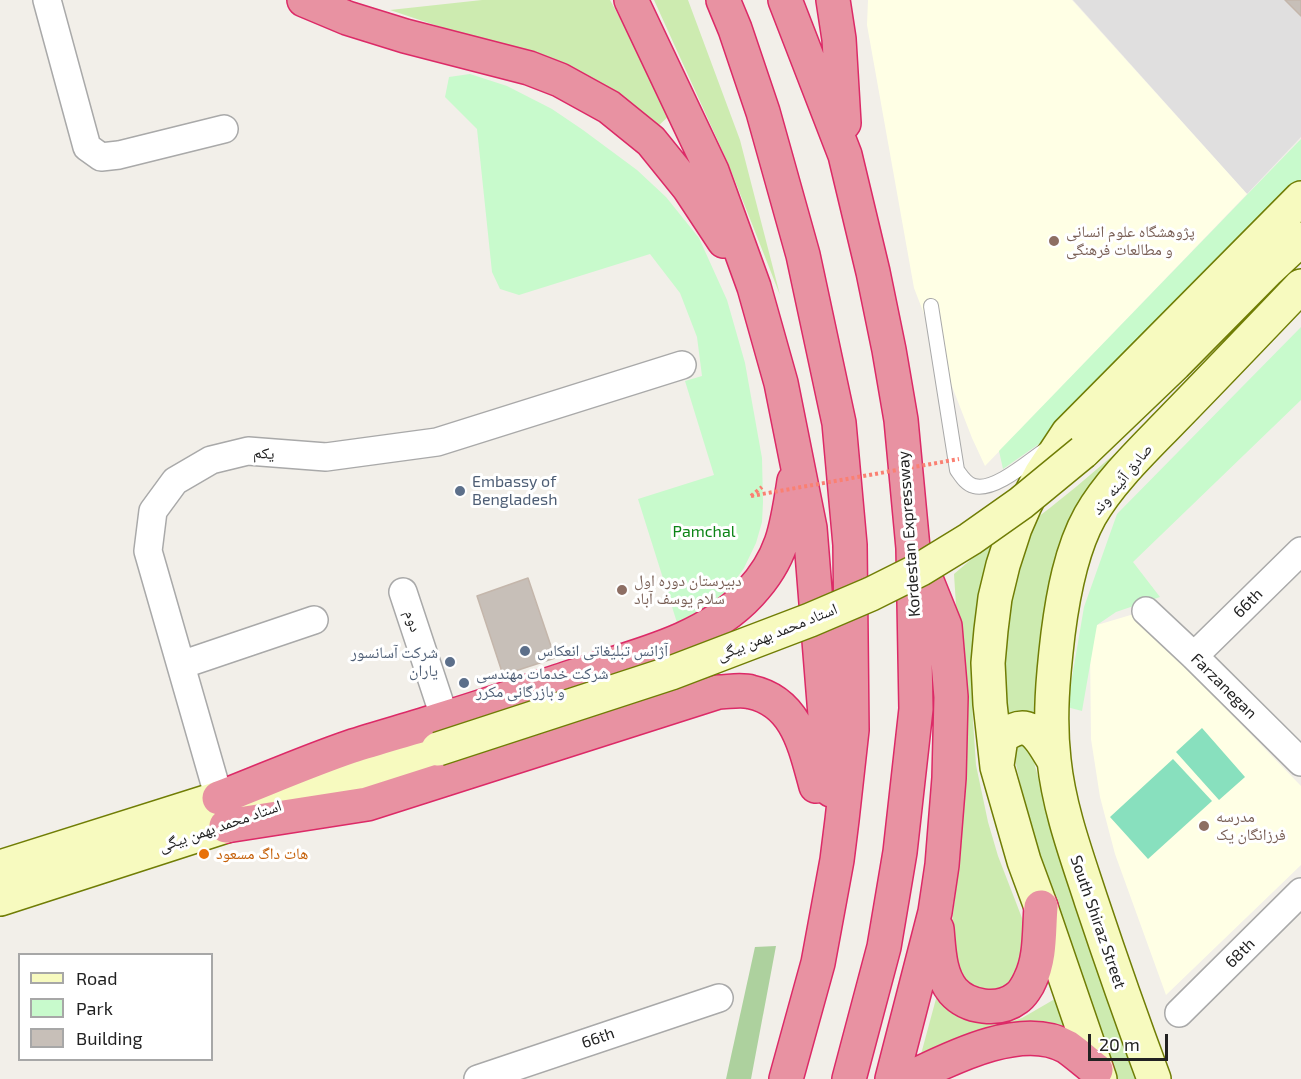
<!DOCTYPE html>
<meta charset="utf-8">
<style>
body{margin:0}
#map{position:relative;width:1301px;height:1079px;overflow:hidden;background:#f2efe9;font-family:"Exo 2",sans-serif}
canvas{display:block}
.legend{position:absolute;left:18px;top:953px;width:195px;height:108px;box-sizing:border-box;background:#fff;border:2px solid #a7a7a7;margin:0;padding:8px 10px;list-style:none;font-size:18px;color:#222}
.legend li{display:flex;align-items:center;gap:12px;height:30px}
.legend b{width:30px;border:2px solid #a7a7a7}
.scale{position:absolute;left:1088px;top:1034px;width:80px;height:27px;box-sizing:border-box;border:3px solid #222;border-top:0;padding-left:8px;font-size:18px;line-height:21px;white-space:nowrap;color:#222;-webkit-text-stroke:4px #fff;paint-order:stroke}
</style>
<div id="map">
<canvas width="1301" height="1079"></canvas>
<ul class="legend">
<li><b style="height:8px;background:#f7fabf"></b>Road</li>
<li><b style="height:16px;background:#c8facc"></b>Park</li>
<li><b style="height:16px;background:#c7bfb8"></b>Building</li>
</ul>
<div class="scale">20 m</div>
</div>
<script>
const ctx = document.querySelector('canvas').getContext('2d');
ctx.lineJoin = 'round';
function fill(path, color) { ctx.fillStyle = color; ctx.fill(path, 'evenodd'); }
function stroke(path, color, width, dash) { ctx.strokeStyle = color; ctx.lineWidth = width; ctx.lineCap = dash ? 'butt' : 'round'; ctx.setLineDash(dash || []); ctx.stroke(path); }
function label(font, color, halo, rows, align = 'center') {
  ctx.font = font + ' "Exo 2","Noto Naskh Arabic",sans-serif'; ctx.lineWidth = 6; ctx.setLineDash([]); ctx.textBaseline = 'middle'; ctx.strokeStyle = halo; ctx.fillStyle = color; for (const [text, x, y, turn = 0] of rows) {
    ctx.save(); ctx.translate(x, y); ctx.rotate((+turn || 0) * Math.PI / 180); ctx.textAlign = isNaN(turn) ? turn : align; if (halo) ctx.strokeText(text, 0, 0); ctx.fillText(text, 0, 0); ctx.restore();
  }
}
fill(new Path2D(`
 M1073 0H1301V137L1247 194Z`), '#e0dfdf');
fill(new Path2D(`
 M868 0H1072L1247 194 985 466 972 438 914 288 867 25Z
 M1134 614 1301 786V865L1166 995 1115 854 1100 797 1091 739 1090 647 1097 625Z`), '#ffffe5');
fill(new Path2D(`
 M482 0H610L672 113 656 128 560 67 390 10Z
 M654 0H688L740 140 780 295 728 163Z
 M1127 443 1111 471 1040 715C1022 709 1015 710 999 720L995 692 1022 529C1059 502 1093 473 1127 443Z
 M994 540 976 620 973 646 971 675 973 721 976 765 988 822 998 856 1022 918 1025 932 1020 983 982 995 959 977 951 930 959 865 964 731 954 574Z
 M1017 736 1032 751 1035 766 1048 813 1139 1079H1117C1099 1029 1081 979 1064 928 1043 867 1023 807 1012 743Z
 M937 995 964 1018 986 1023 1009 1022 1022 1018 1060 996 1076 1032 920 1058Z`), '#cdebb0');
fill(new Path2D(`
 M776 946 751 1079H726L755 947Z`), '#add19e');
fill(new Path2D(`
 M470 74 507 86 552 109 583 130 637 170 666 197 699 238 727 300 745 363 762 458 763 502 762 522 756 543 744 568 732 585 702 614 679 629 638 499 714 475 685 381 702 376 697 337 680 293 650 254 519 295 500 289 492 272 477 129 445 97 449 77Z
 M1301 139V181L1173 311 1066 425 1003 469 999 451Z
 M1301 327V400L1133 562 1160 597 1116 612 1097 625 1082 711 1067 707 1084 607 1117 514Z`), '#c8facc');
fill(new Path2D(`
 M1202 728 1245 777 1219 800 1176 752Z
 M1173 759 1212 801 1148 859 1110 817Z`), '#88e0be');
const building = new Path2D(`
 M1285 0H1301V16Z
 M528 578 555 658 503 675 477 596Z`);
fill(building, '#c7bfb8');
stroke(building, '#c4b6ab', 1.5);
const lane = new Path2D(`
 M931 306 957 470C962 477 966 484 974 486 994 492 1029 461 1045 450`);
const street = new Path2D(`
 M47 0 87 147 101 157 119 155 224 129
 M403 592 445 719
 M1146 611 1194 656 1301 762
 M1194 656 1301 551
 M181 665 314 620
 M219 798 148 551 153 511 175 481 211 460 248 451 326 457 437 442 682 365
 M1179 1013 1301 892
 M478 1079 719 998`);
const secondary = new Path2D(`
 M1083 452 1175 364 1268 270 1301 239
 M997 765 1001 738C1030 714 1040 738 1054 761
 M0 867 219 798 246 792
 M0 899 226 826 438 749
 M1100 1079 1041 907 1024 861 997 767 990 704 988 663 991 630 995 598 1003 565 1015 528 1025 505 1041 474 1068 433 1301 198
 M1154 1079C1132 1020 1111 960 1091 900 1076 854 1059 808 1054 760 1049 718 1053 676 1058 634 1063 595 1071 550 1090 516 1110 481 1144 449 1172 420 1215 376 1258 331 1301 286`);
const highway = new Path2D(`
 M304 0 347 18 405 36 529 68 560 80 609 107 651 141 689 188 724 241
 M631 0 712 171 754 287 781 383 810 528 831 790
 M723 0 735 29 763 112 803 255 839 423 850 545 852 730 842 820 837 860 818 963 786 1079
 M785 0 845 155 873 272 889 350 901 420 913 548 916 709 900 852 884 947 849 1079
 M833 0 839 39 844 123
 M219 798C263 781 306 762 350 747 381 737 411 729 442 719 485 706 528 691 571 677 632 657 705 642 750 593 783 558 787 527 794 481
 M226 826 367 804 718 692C728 692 741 689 751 692 797 702 805 747 816 786
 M937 929C939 950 939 974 953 991 968 1008 999 1012 1017 998 1022 995 1028 985 1030 980 1041 958 1039 931 1041 907
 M892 1079 935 912 942 865 949 778 951 697 945 626 920 564
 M912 1079 916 1075C955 1056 1024 1022 1067 1047 1077 1054 1087 1063 1096 1070`);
stroke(lane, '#a9a9a9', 16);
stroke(street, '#a9a9a9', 30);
stroke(secondary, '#707d05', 36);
stroke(highway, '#dc2a67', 36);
stroke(new Path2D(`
 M751 496 762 487`), '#fa8072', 4, [3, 3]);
stroke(lane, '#fff', 14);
stroke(street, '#fff', 27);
stroke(secondary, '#f7fabf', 33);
stroke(highway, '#e892a2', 33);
const secondaryBridge = new Path2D(`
 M438 749 671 673 810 620 871 594 921 569 970 539 1021 503 1083 452`);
stroke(secondaryBridge, '#707d05', 36, []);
stroke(new Path2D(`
 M751 496 959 459`), '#fa8072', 4, [3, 3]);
stroke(secondaryBridge, '#f7fabf', 33);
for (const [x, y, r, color] of [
 [1054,241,6,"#8d6e63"],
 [460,491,6,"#5c6f8a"],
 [622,590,6,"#8d6e63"],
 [525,651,6,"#5c6f8a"],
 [450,662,6,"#5c6f8a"],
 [464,683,6,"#5c6f8a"],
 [1204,826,6,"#8d6e63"],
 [204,854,6,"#e8710a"]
]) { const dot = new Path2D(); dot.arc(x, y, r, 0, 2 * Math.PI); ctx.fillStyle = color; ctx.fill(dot); stroke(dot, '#fff', 2); }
label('16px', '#785e54', '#fff', [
 ["پژوهشگاه علوم انسانی",1066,232],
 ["و مطالعات فرهنگی",1066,250],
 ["دبیرستان دوره اول",634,581],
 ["سلام یوسف آباد",634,599],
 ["مدرسه",1216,817],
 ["فرزانگان یک",1216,835]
], 'left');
label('16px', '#222', '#fff', [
 ["یکم",264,453,4],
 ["صادق آئینه وند",1122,479,-51],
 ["Kordestan Expressway",909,534,-94],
 ["66th",1248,603,-45],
 ["دوم",413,621,72],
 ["استاد محمد بهمن بیگی",777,632,-22],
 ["Farzanegan",1224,686,45],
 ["استاد محمد بهمن بیگی",220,826,-19],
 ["South Shiraz Street",1098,922,71],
 ["68th",1240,953,-45],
 ["66th",598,1038,-19]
]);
label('16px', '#4e5e75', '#fff', [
 ["Embassy of",472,482],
 ["Bengladesh",472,500],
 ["آژانس تبلیغاتی انعکاس",537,651],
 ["شرکت آسانسور",438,653,"right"],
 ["یاران",438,671,"right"],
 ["شرکت خدمات مهندسی",476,674],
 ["و بازرگانی مکرر",476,692]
], 'left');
label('16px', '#0c8416', '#fff', [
 ["Pamchal",704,532]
]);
label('16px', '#c56008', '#fff', [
 ["هات داگ مسعود",216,854]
], 'left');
</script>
